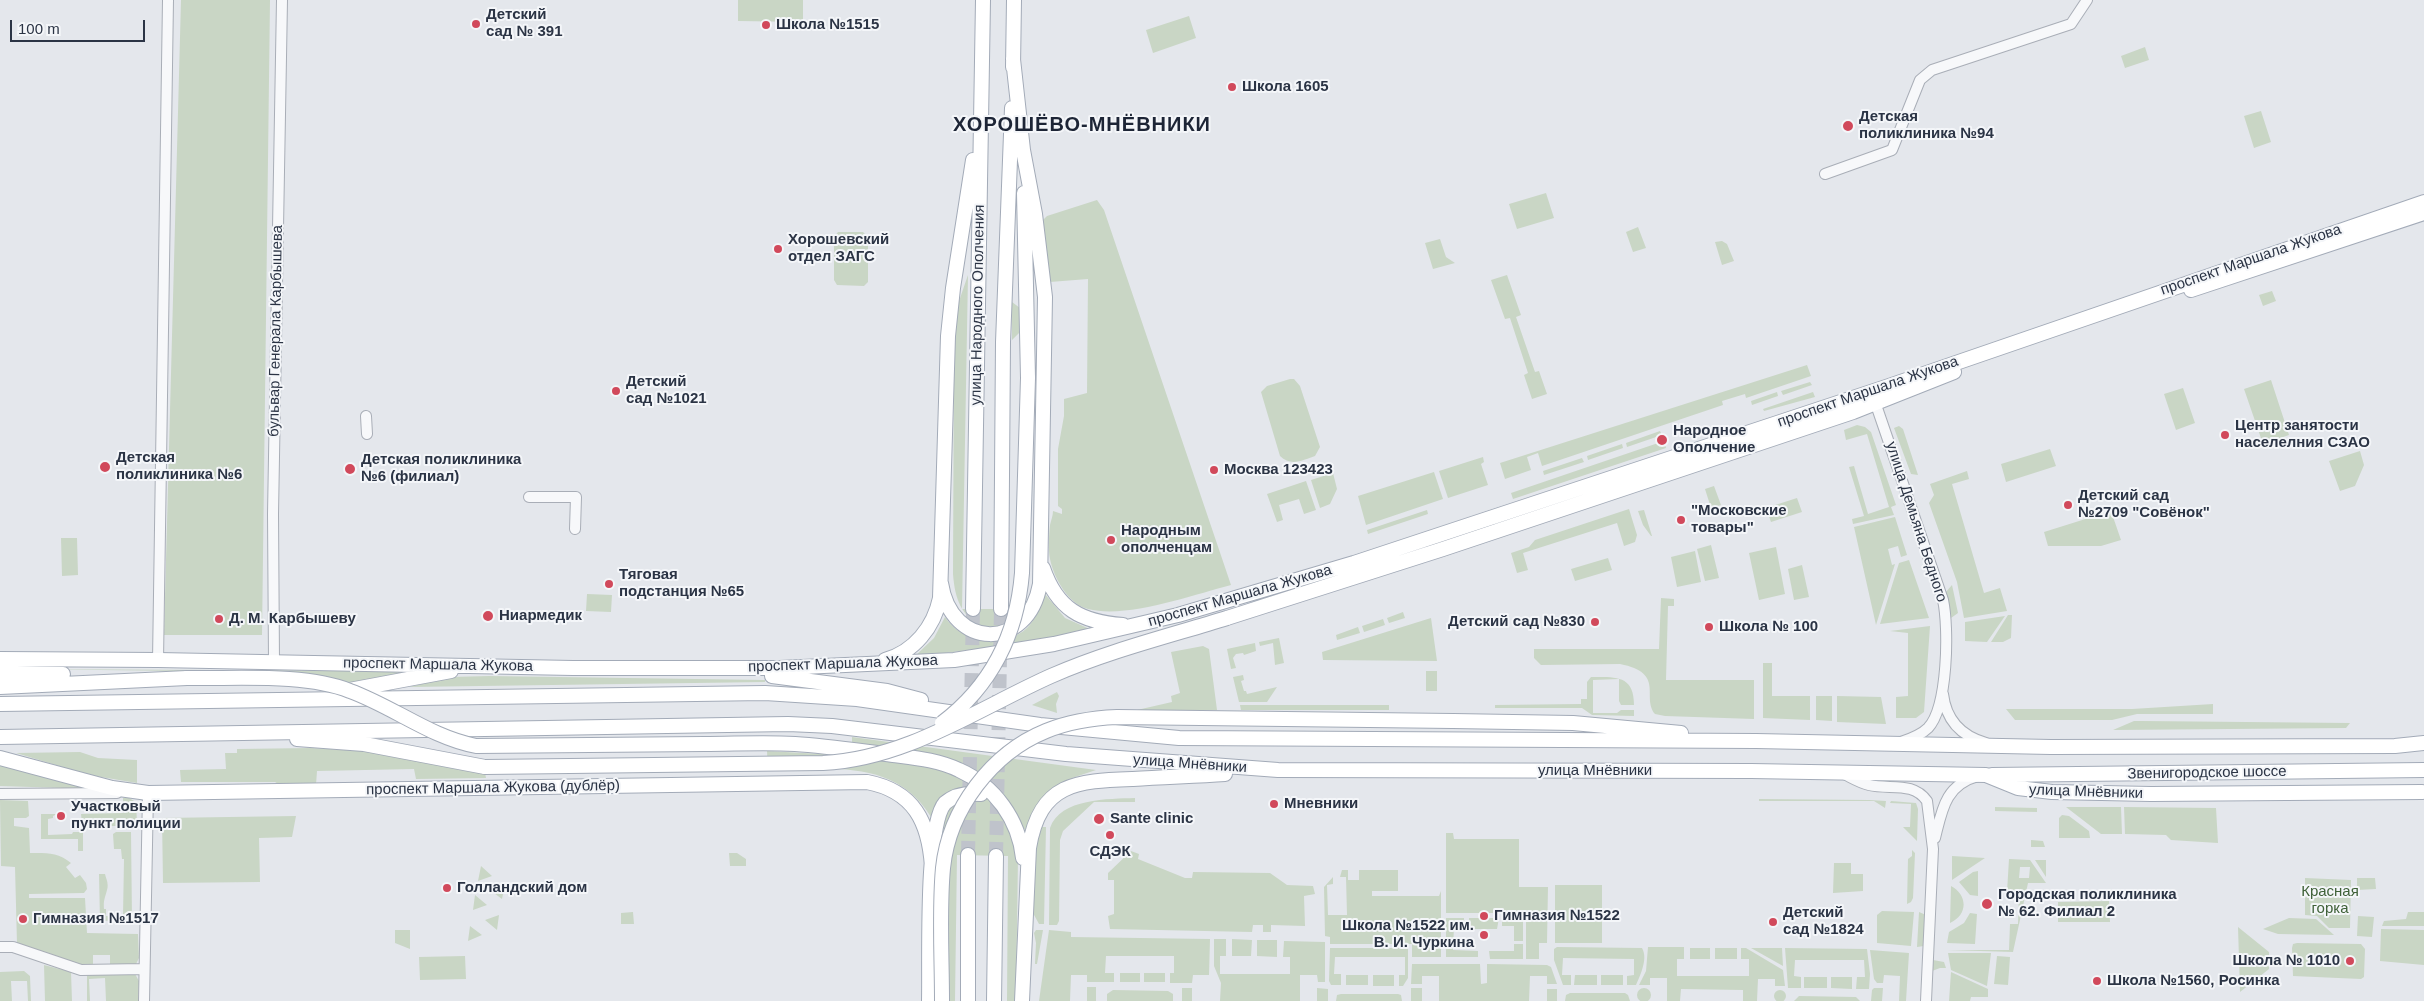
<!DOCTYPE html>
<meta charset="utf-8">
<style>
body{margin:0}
#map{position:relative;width:2424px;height:1001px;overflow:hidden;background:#e4e7ec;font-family:Helvetica,sans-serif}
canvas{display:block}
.scale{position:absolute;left:10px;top:20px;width:135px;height:22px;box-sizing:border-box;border:2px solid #2b3445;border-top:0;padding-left:6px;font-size:15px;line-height:18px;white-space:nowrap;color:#2b3445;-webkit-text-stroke:4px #f4f6f9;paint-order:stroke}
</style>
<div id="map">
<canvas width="2424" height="1001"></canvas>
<div class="scale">100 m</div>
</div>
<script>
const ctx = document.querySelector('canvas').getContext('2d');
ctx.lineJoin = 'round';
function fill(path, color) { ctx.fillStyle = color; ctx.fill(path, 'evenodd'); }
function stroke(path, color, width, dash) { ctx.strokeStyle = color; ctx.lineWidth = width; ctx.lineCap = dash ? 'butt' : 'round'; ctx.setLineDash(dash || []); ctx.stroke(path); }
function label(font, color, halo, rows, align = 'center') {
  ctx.font = font + ' Helvetica,sans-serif'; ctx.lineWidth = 4; ctx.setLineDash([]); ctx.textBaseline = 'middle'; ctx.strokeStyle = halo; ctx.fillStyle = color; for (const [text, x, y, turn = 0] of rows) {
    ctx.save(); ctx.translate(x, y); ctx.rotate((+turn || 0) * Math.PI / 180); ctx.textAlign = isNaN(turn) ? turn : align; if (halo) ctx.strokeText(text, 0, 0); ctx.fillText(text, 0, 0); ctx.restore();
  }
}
fill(new Path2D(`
 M181 0H270L262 635H164Z
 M738 0H803V22L738 21Z
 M1189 16 1196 38 1153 53 1146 30Z
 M2145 47 2149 60 2125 68 2121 56Z
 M2261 111 2271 142 2254 148 2244 116Z
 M1546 193 1554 218 1517 229 1509 204Z
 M1097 200 1104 210 1231 585C1192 595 1127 619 1088 609 1068 604 1054 578 1050 559 1048 549 1049 535 1050 525 1051 520 1053 516 1053 511L1062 514V509L1058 506V449L1064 416V399L1087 393 1088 279 1050 282 1043 220 1047 216Z
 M1638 227 1646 248 1633 252 1626 232Z
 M838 232H863L868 237V282L864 286 837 285 834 280V237Z
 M1440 239 1446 257 1455 263 1433 269 1425 243Z
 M1722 241 1727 244 1734 261 1722 265 1715 242Z
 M968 275 962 609H1022L1013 623 982 629C961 614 955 600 953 574L954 337 958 304Z
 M1507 275 1521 315 1516 317 1535 372 1539 371 1547 394 1532 399 1524 375 1528 373 1510 318 1505 319 1491 280Z
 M2272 291 2276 301 2263 306 2259 295Z
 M1012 302 1020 308 1021 331 1012 340Z
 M1807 365 1811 376 1746 398 1745 394 1722 401 1723 405 1542 466 1538 453 1527 457 1531 470 1505 479 1500 463Z
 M1290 379H1294L1300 386 1320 447 1315 456C1303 460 1291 467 1280 456L1261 392 1267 386Z
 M2271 380 2289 435 2263 444 2244 389Z
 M1810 382 1812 385 1783 395 1781 391Z
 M2183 388 2195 423 2176 430 2164 394Z
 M1777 392 1778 396 1752 405 1751 401Z
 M1813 392 1815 397 1764 411 1763 409Z
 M1857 425 1865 427 1871 432 1896 505 1891 507 1894 515 1853 524 1852 519 1864 516 1849 467 1854 466 1868 514 1889 507 1867 434 1846 440 1844 430Z
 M1899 426 1903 429 1918 475 1911 474 1894 428Z
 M1660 431 1662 435 1627 447 1626 443Z
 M1664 441 1666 448 1513 499 1511 493Z
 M1622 444 1623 448 1588 460 1587 456Z
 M2050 449 2056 466 2006 482 2001 464Z
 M2360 451 2364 465 2355 486 2340 491 2329 461Z
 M1483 457 1484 462 1481 464 1488 485 1448 498 1439 471Z
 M1582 458 1584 462 1544 475 1543 471Z
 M1967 471 1969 479 1952 484 1984 593 2000 588 2007 611 1964 618 1957 582 1929 503 1934 495 1930 484Z
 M1434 472 1443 499 1366 525 1358 496Z
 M1333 473 1337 489 1330 504 1320 508 1311 480Z
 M1306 481 1316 510 1304 514 1299 499 1279 505 1283 520 1277 522 1267 494Z
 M1714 486 1721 505 1711 508 1705 489Z
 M1797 498 1802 512 1771 522 1766 508Z
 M1629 509 1637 535 1635 542 1624 546 1617 523 1523 553 1528 570 1517 573 1511 553 1529 547 1535 540Z
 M1427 510 1428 514 1368 534 1367 530Z
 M1644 510 1652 536H1651L1643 525 1638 511Z
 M2111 511 2121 540 2101 546H2048L2044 532Z
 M1895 517 1907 555 1901 557 1898 546 1888 549 1892 565 1895 564 1876 625 1854 527Z
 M61 538H77L78 575 62 576Z
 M1711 545 1719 578 1705 581 1697 549Z
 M1776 547 1785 594 1759 600 1749 553Z
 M1695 551 1701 582 1677 587 1671 557Z
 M1608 558 1612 570 1575 581 1571 569Z
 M1909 560 1929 618 1880 624 1899 563Z
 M1802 565 1809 597 1794 600 1788 569Z
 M1952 585 1958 613 1951 618 1945 593Z
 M587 594 612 595 611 612 586 611Z
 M1045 594 1065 618 1092 630 1023 643 914 657 934 638 945 617C962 643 1003 650 1027 628 1036 619 1041 606 1045 594Z
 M1661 598 1674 599V606H1668L1666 680H1754V719L1665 716 1655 714C1641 697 1666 673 1620 664L1541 665 1534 658V649H1659Z
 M1403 612 1405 618 1389 623 1387 618Z
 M2008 615H2012L2011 638 2003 642H1991Z
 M2005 616 1987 642 1965 641V622Z
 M1431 618 1437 661 1323 660 1322 652Z
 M1383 619 1385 625 1364 632 1362 626Z
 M1930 626 1924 712 1916 718H1896V697L1908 696V633L1890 631Z
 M1358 627 1360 633 1337 640 1336 635Z
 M1279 638 1284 663 1275 665 1273 643 1260 646 1259 642Z
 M1255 643 1256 651 1244 655 1243 653 1236 654 1233 658 1236 668 1231 669 1227 649Z
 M1203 646 1209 649 1217 710H1137L1172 702 1171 696 1180 693 1171 652Z
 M1763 663H1772V696H1810V720L1763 718Z
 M14 669 415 671 351 684 186 671Z
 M1426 671H1437V691H1426Z
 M1243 675 1244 680 1241 681 1244 691H1246L1247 694 1277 687 1267 702H1239L1233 677Z
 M489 676 765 680V682L409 687 451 677Z
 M1591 677C1616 677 1634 675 1634 705H1621L1619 701V679L1593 680V713H1617L1621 710H1634V716L1592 715 1582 708H1495V705L1581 704V699H1587V682Z
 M1057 692 1059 696 1056 704 1057 713 1032 705Z
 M1816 696H1832V721L1816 720Z
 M1837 696 1881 697 1886 724 1837 722Z
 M2213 704V714H2137L2112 720H2015L2006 709H2132Z
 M1240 705H1389V710H1241Z
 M2134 721H2142L2350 723 2346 728 2113 730Z
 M852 737 1096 770 1072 778 1050 791 1025 830 1008 802 921 753 852 742Z
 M311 748 364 751 485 773 486 778 416 779 414 769 317 771 316 785 282 786 275 782H181L180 770 226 769 225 753H237V749Z
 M767 751 876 757 944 770 973 785C961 787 945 791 937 802 934 807 933 813 931 817 894 757 828 770 768 770Z
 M80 752 98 758 137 760V783L89 775 16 753Z
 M0 764 94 789 0 786Z
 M984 797 991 800 1010 828 1018 856 1016 1001H1007L1008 856 957 855 955 1001H948L938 868 941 821 954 801Z
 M123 798H129L136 802 137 823 136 825 131 826 130 820H119L118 826H105L104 822 82 824 81 814 123 813Z
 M1135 798V802H1094L1063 831 1060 840 1059 921 1057 925H1049L1050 828C1060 798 1109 799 1135 798Z
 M1759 799 1869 800 1886 801 1885 808 1874 801H1759Z
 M0 800 28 801 29 816 26 818H14V826L29 828 30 853C46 853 58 852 71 863L66 867 75 878 80 875 86 883 87 889 84 893 29 894V898H85L87 933 138 934 139 958 136 964 110 965V955H93V965H82L17 944 15 867 1 866Z
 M1891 801 1916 803 1918 809 1917 841 1903 827H1910L1911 804 1890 803Z
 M1995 807 2037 808V812L1995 811Z
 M2066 807H2121L2122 834H2101Z
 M2124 807 2216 808 2218 843 2171 840 2166 835 2125 834Z
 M41 814H57L53 816V818L48 819V835L72 834 73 832H83V851H78V839H41Z
 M2062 815 2069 816 2089 831 2090 838H2059V818Z
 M296 816 292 837 259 838 260 882 163 883 162 818Z
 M1042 827H1046L1044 924H1039L1033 913 1036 846Z
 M116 832H131L132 920 100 921 99 874H105C106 879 109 883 107 890 106 895 103 900 104 909H106V916H123L124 859H122L121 849H114L113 834Z
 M1446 833H1453L1454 839H1519V887H1548L1547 943H1539V959H1526V913H1446Z
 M2031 840 2043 841 2045 847H2031Z
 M1912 850 1915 853 1913 898 1911 902 1907 904 1908 859 1912 856Z
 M1131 851 1139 854 1138 859 1185 878H1192L1193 872 1270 873 1287 885 1313 886 1315 894 1304 896 1305 926 1271 925V932H1263V925H1253L1252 932 1110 929 1108 916 1114 914V880H1108V873Z
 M729 853H737L746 859V866H730Z
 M1952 856 1985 858 1952 880Z
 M2009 859 2030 860 2046 883H2028L2013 952 1947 950H2009L2010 924H2018L2019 893 2007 892ZM2020 867H2030L2029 878H2019Z
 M2035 860H2046V877Z
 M1834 863H1851V874H1863V891L1833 893Z
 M481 866 492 876 478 881Z
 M1342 870H1348V880H1359V870H1398V891H1372V896H1439L1441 891V957H1412V944H1330V937L1325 936 1324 887 1333 877V884L1327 885 1328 915H1347L1346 877H1340Z
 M1978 871V896L1970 895 1959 882 1973 872Z
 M2305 878 2351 880 2350 928H2329L2317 916 2305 915Z
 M2357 878H2375L2376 889 2357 890Z
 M505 884 502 899 490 890Z
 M1555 885H1602V943H1555Z
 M1951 886C1968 895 1968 915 1950 923Z
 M475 895 487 905 473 910Z
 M2109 901 2110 922H2058V902Z
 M1882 911 1914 912 1911 946 1877 943V915Z
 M633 912 634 924H621V913Z
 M1919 912 1926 915 1924 946 1917 947Z
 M2408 912H2424V926H2382L2384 921 2406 919Z
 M1970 913 1977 914 1975 944 1947 943 1949 932 1964 923Z
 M499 915 497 930 485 920Z
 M2358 916 2374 917 2372 937 2357 936Z
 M1446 918H1464V925L1454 926 1453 950 1478 951V957H1446Z
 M1469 918H1499L1497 929H1469Z
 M1502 918H1523V941H1514V926H1502Z
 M2289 918 2316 919 2334 935 2278 934 2263 929Z
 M470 926 482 935 468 941Z
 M2238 927 2269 952V969L2240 992Z
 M2381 929 2424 930V965L2380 961Z
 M395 930H410V949L395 943Z
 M1036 930H1043L1037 964H1035L1036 943 1034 933Z
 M1049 930 1071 932V937L1210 939 1209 975H1193L1192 983H1170V973H1174V956H1106L1105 973H1114V982H1087V975H1071L1070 1001H1039Z
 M1214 939H1226V956H1220V974H1290V957H1283L1284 941 1325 942V982H1318L1317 975H1300V1001H1220L1221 983 1214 966Z
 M1232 939 1252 940 1251 956H1232Z
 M1257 940H1277V957L1257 956Z
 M2297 943 2361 944 2365 949 2364 977 2361 979 2293 976 2292 948 2293 944Z
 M1514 944H1523V959H1490L1489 951H1514Z
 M1557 947 1642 948C1648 958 1641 974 1636 985H1627V976L1634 975V959L1563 958 1562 975H1571V985H1563L1554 960V949Z
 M1648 947H1684V959H1677V976H1749V959H1741V948H1746L1783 970 1785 986H1775V979H1758L1757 1001H1743V990L1681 989 1680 1001H1667V978H1650V985H1639L1646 971Z
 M1330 948H1408V978L1403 986H1399V975H1405V957H1335L1334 974H1341V985H1331L1329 981Z
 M1690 948H1710V959H1690Z
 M1715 948H1737V959H1715Z
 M1751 948H1782L1783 966Z
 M1785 948 1867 949 1870 974 1869 989H1856L1857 977H1865L1864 960H1795L1794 976 1801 977V988H1788Z
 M1870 950 1909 953 1906 1001H1899L1900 976 1884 975 1883 983H1877L1874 979Z
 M1948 953H1991L1987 986 1951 970Z
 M465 956 466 979 420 980 419 957Z
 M1997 956 2010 957 2008 985 1994 984Z
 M1933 960 1944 962 1946 968H1940L1932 971Z
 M1412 964H1480L1481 984 1487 983V964L1547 965 1551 967 1557 984H1547V976H1530L1529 1001H1439V976H1422V984H1411Z
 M44 965 71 972 72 1001H45Z
 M24 971 30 976 31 1001H28L27 981H11L12 1001H0V972Z
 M1951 972 1988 989V997H1971L1970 1001H1949Z
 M1120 973H1140V982H1120Z
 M1144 973H1165V982H1144Z
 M135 974 139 981 138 1001H106L105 978 89 979 90 1001H87V975Z
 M1346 975H1368V985H1346Z
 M1373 975H1394V986H1373Z
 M1575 975H1597V985H1574Z
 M1601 975H1623V985H1601Z
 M1804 977H1827V988H1804Z
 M1831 977H1852V989L1831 988Z
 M1087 987H1096V1001H1087Z
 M1182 988H1192V1001H1182Z
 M1317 988 1328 989V1001H1317Z
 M1411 988H1422V1001H1411Z
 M1874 988H1883L1882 1001H1871L1872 990Z
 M1637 995a7 7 0 1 1 14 0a7 7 0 1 1-14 0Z
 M1547 989H1557V1001H1547Z
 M1113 990 1168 991 1173 994V1001H1107V994Z
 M1774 996a6 6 0 1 1 12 0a6 6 0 1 1-12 0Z
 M1570 993H1625L1628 995 1630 1001H1565L1566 995Z
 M1341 994H1398L1401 995 1402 1001H1336L1337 995Z
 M1799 996 1856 997 1860 1001H1794Z`), '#c9d6c5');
stroke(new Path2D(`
 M968 855 973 609
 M996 856 1001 609`), '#bfc3cb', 14, [14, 7]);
const minor = new Path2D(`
 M1825 174 1892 150 1920 80 1932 70 2071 24 2087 0
 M1874 399 1943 600C1949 628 1948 707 1928 728 1921 735 1910 739 1901 742
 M366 416 367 434
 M529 497H576L575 529
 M158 660 168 0
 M274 662 273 514 282 0
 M1943 694C1946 720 1961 736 1986 743
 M1844 774C1852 778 1860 783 1869 785 1890 790 1913 781 1927 801L1933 849 1926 1001
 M142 793H148L144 1001
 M0 794 117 793
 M1935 838C1942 810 1945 785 1978 776
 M0 947H13L81 970 144 969`);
const major = new Path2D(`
 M1013 67 1014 0
 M1024 193 1028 378
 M2191 290 2424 213
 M1043 568C1057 609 1081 622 1123 625
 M941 583C951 650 1028 652 1040 584L1045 297 1035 214 1023 150 1013 59
 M973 609 983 0
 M1001 609 1003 342 1012 108
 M1227 618 1443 549 1853 412 1954 372
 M0 659 158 660 573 668H780L954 660 1054 644 1178 615 1354 563 1886 387 2424 202
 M885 660C914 652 934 627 940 598L948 336 953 288 973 160
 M0 673 63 674
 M772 676 887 691 921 700
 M0 687 187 678
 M344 691 451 671
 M0 704 765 693 857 699 1040 725 1179 738 1756 741 2051 747 2395 746 2424 743
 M1453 721 1573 723 1681 733
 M0 737 788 724 832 726 1066 754 1278 770 1751 771 1986 775 2018 788 2052 792 2151 794 2422 792
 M297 739 364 744 485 767
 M704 744C734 744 764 742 795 744 828 746 860 751 893 755 916 758 938 760 959 770 995 786 1019 820 1023 858
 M0 758 112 788 148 793 867 782C914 791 929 822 932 867
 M1992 775 2424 770
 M929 1001C930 966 925 825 945 803 955 794 969 793 981 794
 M968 1001V855
 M994 1001 996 856
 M1022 1001 1029 848C1040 782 1077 781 1133 779 1164 777 1194 776 1225 774`);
stroke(minor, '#a9aeb7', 12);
stroke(major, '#a3abb8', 16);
stroke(minor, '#f7f8fa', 10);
stroke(major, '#fff', 14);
const majorBridge = new Path2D(`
 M187 678C236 679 305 673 350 691 394 707 430 737 476 746L704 744
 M942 723C991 686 1017 634 1022 573L1028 378
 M485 767 823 763C907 759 977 709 1051 676 1108 651 1169 636 1227 618
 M942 1001C942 957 939 911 943 868 949 809 992 753 1046 731 1068 722 1093 718 1117 717L1453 721`);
stroke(majorBridge, '#a3abb8', 16, []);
stroke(majorBridge, '#fff', 14);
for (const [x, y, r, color] of [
 [476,24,5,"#d1495b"],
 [766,25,5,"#d1495b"],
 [1232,87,5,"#d1495b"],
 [1848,126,6,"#d1495b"],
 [778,249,5,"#d1495b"],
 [616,391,5,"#d1495b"],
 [2225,435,5,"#d1495b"],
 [1662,440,6,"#d1495b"],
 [105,467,6,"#d1495b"],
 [350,469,6,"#d1495b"],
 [1214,470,5,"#d1495b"],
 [2068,505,5,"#d1495b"],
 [1681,520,5,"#d1495b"],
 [1111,540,5,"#d1495b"],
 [609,584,5,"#d1495b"],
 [488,616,6,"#d1495b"],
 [219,619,5,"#d1495b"],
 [1595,622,5,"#d1495b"],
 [1709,627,5,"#d1495b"],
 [1274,804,5,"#d1495b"],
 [61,816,5,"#d1495b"],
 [1099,819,6,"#d1495b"],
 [1110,835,5,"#d1495b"],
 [447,888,5,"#d1495b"],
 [1987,904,6,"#d1495b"],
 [1484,916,5,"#d1495b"],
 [23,919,5,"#d1495b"],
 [1773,922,5,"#d1495b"],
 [1484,935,5,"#d1495b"],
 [2350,961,5,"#d1495b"],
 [2097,981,5,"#d1495b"]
]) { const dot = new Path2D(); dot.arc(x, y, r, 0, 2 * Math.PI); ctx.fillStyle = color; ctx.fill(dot); stroke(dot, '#f4f6f9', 2); }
label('bold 15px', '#2b3445', '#f4f6f9', [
 ["Детский",486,15],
 ["сад № 391",486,32],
 ["Школа №1515",776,25],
 ["Школа 1605",1242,87],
 ["Детская",1859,117],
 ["поликлиника №94",1859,134],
 ["Хорошевский",788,240],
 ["отдел ЗАГС",788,257],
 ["Детский",626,382],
 ["сад №1021",626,399],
 ["Центр занятости",2235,426],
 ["населелния СЗАО",2235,443],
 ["Народное",1673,431],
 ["Ополчение",1673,448],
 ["Детская",116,458],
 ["поликлиника №6",116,475],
 ["Детская поликлиника",361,460],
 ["№6 (филиал)",361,477],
 ["Москва 123423",1224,470],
 ["Детский сад",2078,496],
 ["№2709 \"Совёнок\"",2078,513],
 ["\"Московские",1691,511],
 ["товары\"",1691,528],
 ["Народным",1121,531],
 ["ополченцам",1121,548],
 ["Тяговая",619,575],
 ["подстанция №65",619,592],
 ["Ниармедик",499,616],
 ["Д. М. Карбышеву",229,619],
 ["Детский сад №830",1585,622,"right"],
 ["Школа № 100",1719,627],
 ["Мневники",1284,804],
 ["Участковый",71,807],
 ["пункт полиции",71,824],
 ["Sante clinic",1110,819],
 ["СДЭК",1110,852,"center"],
 ["Голландский дом",457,888],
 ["Городская поликлиника",1998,895],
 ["№ 62. Филиал 2",1998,912],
 ["Детский",1783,913],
 ["сад №1824",1783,930],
 ["Гимназия №1522",1494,916],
 ["Гимназия №1517",33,919],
 ["Школа №1522 им.",1474,926,"right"],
 ["В. И. Чуркина",1474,943,"right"],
 ["Школа № 1010",2340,961,"right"],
 ["Школа №1560, Росинка",2107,981]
], 'left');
label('15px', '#2b3445', '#f4f6f9', [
 ["проспект Маршала Жукова",2251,260,-19],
 ["улица Народного Ополчения",978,305,-89],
 ["бульвар Генерала Карбышева",276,331,-89],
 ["проспект Маршала Жукова",1868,392,-19],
 ["улица Демьяна Бедного",1916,522,72],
 ["проспект Маршала Жукова",1240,596,-16],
 ["проспект Маршала Жукова",843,664,-2],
 ["проспект Маршала Жукова",438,665,1],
 ["улица Мнёвники",1190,764,4],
 ["улица Мнёвники",1595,771],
 ["Звенигородское шоссе",2207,773,-1],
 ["проспект Маршала Жукова (дублёр)",493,788,-1],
 ["улица Мнёвники",2086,792,2]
]);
label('15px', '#3f6138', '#f4f6f9', [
 ["Красная",2330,892],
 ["горка",2330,909]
]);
ctx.letterSpacing = '1px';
label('bold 20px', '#1d2536', '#f4f6f9', [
 ["ХОРОШЁВО-МНЁВНИКИ",1082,125]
]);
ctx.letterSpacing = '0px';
</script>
